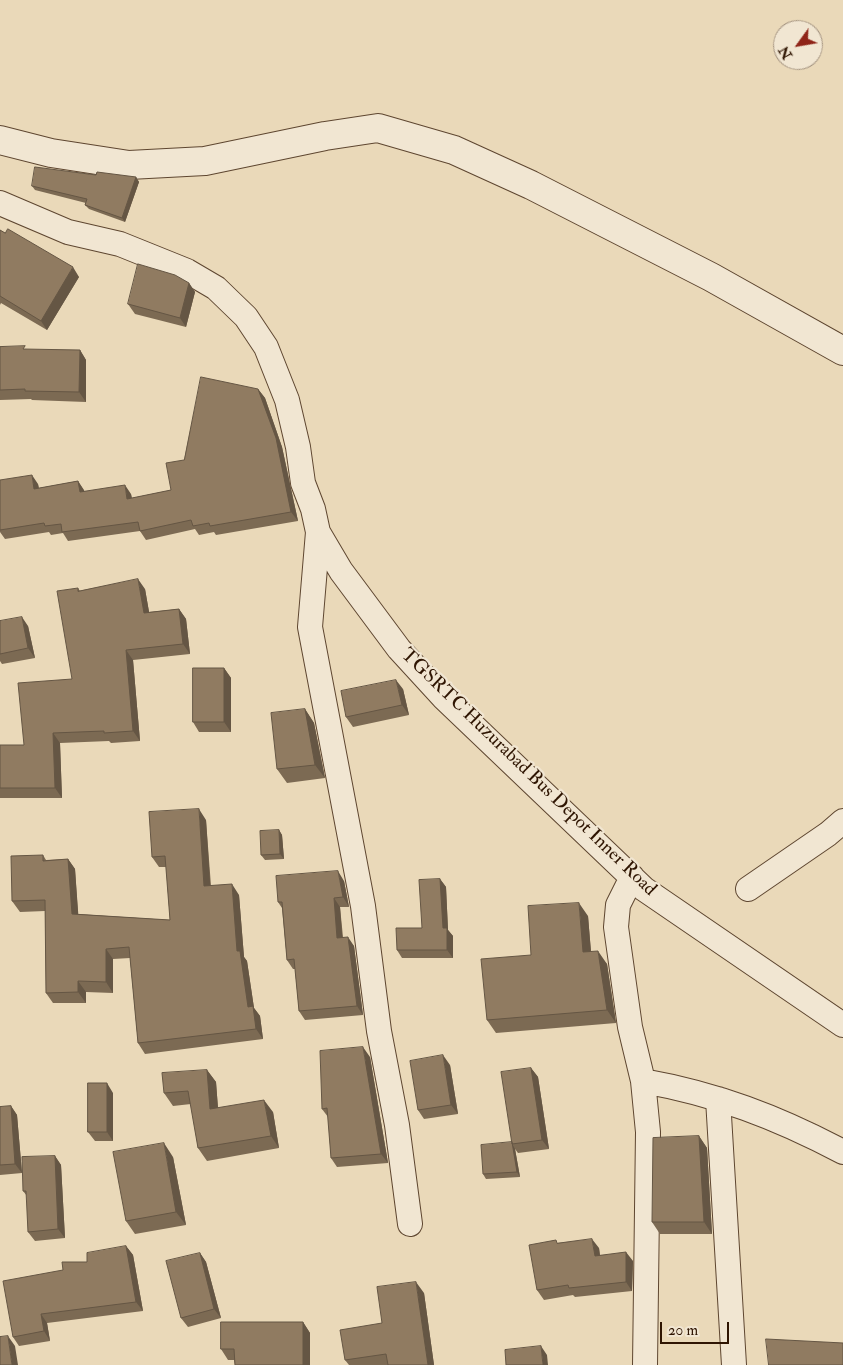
<!DOCTYPE html>
<style>
body{margin:0}
#map{position:relative;width:843px;height:1365px;overflow:hidden;background:#ead9b9;font-family:"IM FELL Double Pica",serif}
canvas{display:block}
.north{position:absolute;left:773px;top:20px;width:50px;height:50px;box-sizing:border-box;background:#f1e6d2;border:1px solid #a3927f;border-radius:50%;rotate:238deg;font-size:14px;font-weight:700;line-height:20px;text-align:center;color:#2f1502}
.north::after{content:'';display:block;margin:auto;width:18px;height:22px;background:#8f2418;clip-path:polygon(50% 0,100% 100%,50% 72%,0 100%)}
.scale{position:absolute;left:660px;top:1322px;width:69px;height:22px;box-sizing:border-box;border:2px solid #2f1502;border-top:0;padding-left:6px;font-size:15px;line-height:18px;white-space:nowrap;color:#2f1502;-webkit-text-stroke:4px #f1e6d2;paint-order:stroke}
</style>
<div id="map">
<canvas width="843" height="1365"></canvas>
<div class="north">N</div>
<div class="scale">20 m</div>
</div>
<script>
const ctx = document.querySelector('canvas').getContext('2d');
ctx.lineJoin = 'round';
function stroke(path, color, width, dash) { ctx.strokeStyle = color; ctx.lineWidth = width; ctx.lineCap = dash ? 'butt' : 'round'; ctx.setLineDash(dash || []); ctx.stroke(path); }
function fill(path, color) { ctx.fillStyle = color; ctx.fill(path, 'evenodd'); }
function label(font, color, halo, rows, align = 'center') {
  ctx.font = font + ' "IM FELL Double Pica",serif'; ctx.lineWidth = 4.5; ctx.setLineDash([]); ctx.textBaseline = 'middle'; ctx.strokeStyle = halo; ctx.fillStyle = color; for (const [text, x, y, turn = 0] of rows) {
    ctx.save(); ctx.translate(x, y); ctx.rotate((+turn || 0) * Math.PI / 180); ctx.textAlign = isNaN(turn) ? turn : align; if (halo) ctx.strokeText(text, 0, 0); ctx.fillText(text, 0, 0); ctx.restore();
  }
}
const minor = new Path2D(`
 M0 203 68 232 120 244 187 271 216 288 246 317 266 347 287 400 298 447 303 483 313 509 318 532 341 571 399 649 443 697 644 889 843 1025
 M318 532 310 627 363 906 379 1031 397 1125 410 1224
 M632 877 618 905 616 927 630 1027 643 1081 648 1132 645 1365
 M748 889 828 834 843 821
 M643 1081C716 1094 777 1117 843 1152
 M718 1099 734 1365`);
const tertiary = new Path2D(`
 M0 140 51 153 129 165 205 161 325 136 378 128 454 150 531 185 711 277 843 351`);
stroke(minor, '#5e4630', 26);
stroke(tertiary, '#5e4630', 30);
stroke(minor, '#f1e6d2', 24);
stroke(tertiary, '#f1e6d2', 28);
fill(new Path2D(`
 M96 175 136 177 139 182 125 222 89 209 85 205 86 203 35 190 32 186Z
 M0 230 79 277 47 330 1 303 0 305Z
 M189 283 195 292 186 327 135 314 128 304Z
 M0 347 28 350H80L86 360V402L32 400 31 399 0 400Z
 M258 389 265 398 282 447 298 521 216 535 214 532 199 535 195 529 146 540 140 531 68 541 63 533 51 535 49 532 5 539 0 532V480L38 484 39 488 78 481 84 491 131 494 132 498 171 490 184 460Z
 M78 588 80 591 145 589 149 612 179 609 186 619 190 654 133 660 140 741 111 743 109 741 60 743 62 798H0V745H24L72 679Z
 M0 621 28 626 35 658 2 664 0 661Z
 M224 668 231 678V732H199L193 722Z
 M403 689 409 715 353 727 346 717Z
 M305 709 314 723 325 778 287 783 277 769Z
 M206 820 211 886 239 895 244 957 247 961 254 1008 260 1016 263 1039 145 1054 138 1043 130 958 113 959V993L86 992V1003H53L46 993 45 911 20 912 12 901 43 855 46 860 68 859 75 869 78 914 170 920 166 867H159L152 857Z
 M279 830 282 835 284 859 265 860 261 855Z
 M440 879 446 887 448 930 453 936V958H402L397 950 422 928Z
 M344 881 349 907H340L343 937 354 946 363 1015 305 1020 299 1011 295 969H293L287 960 282 908 278 902Z
 M588 916 591 951 607 964 616 1023 496 1033 487 1020 531 955Z
 M370 1057 388 1163 337 1167 331 1158 328 1117 322 1109Z
 M450 1065 458 1114 424 1119 418 1110Z
 M531 1068 538 1077 549 1149 518 1153 515 1149 520 1177 486 1179 483 1174 512 1143Z
 M207 1070 216 1082 218 1108 273 1112 279 1148 207 1161 198 1148 191 1104 173 1106 164 1093Z
 M113 1093V1141H95L88 1132Z
 M11 1106 17 1115 22 1173 0 1175V1107Z
 M699 1136 707 1148 712 1234H660L652 1222Z
 M55 1156 61 1165 65 1238 35 1241 28 1232 27 1196 23 1191Z
 M173 1157 186 1225 135 1234 126 1221Z
 M558 1243 599 1248 600 1255 633 1261 632 1291 575 1297 573 1295 544 1300 537 1290Z
 M126 1246 133 1255 143 1311 47 1323 50 1341 19 1346 13 1337 63 1270 87 1262Z
 M200 1253 206 1262 221 1318 188 1327 181 1318Z
 M424 1293 434 1365H349L345 1360 382 1323Z
 M303 1322 310 1333V1365H235L234 1360H228L221 1349Z`), '#7c6a53');
fill(new Path2D(`
 M136 177 139 182 125 222 122 218Z
 M73 267 79 277 47 330 41 321Z
 M189 283 195 292 186 327 180 318Z
 M80 350 86 360V402L79 392Z
 M258 389 265 398 282 447 298 521 291 512Z
 M32 475 38 484 40 498 34 489Z
 M78 481 84 490 86 501 80 492Z
 M125 485 131 494 133 508 127 499Z
 M138 579 145 589 151 623 144 613Z
 M179 609 186 619 190 654 183 644Z
 M22 617 28 626 35 658 28 648Z
 M126 650 133 660 140 741 133 731Z
 M224 668 231 678V732L224 722Z
 M396 680 403 689 409 715 402 705Z
 M305 709 314 723 325 778 315 765Z
 M53 733 60 743 62 798 55 788Z
 M199 809 206 820 211 897 204 886Z
 M279 830 282 835 284 859 280 854Z
 M68 859 75 869 79 924 72 914Z
 M338 871 344 881 349 907 343 897Z
 M440 879 446 887 448 930 453 936V958L447 950 443 928Z
 M232 884 239 895 244 957 247 961 254 1008 260 1016 263 1039 256 1029 248 1007 237 951Z
 M334 898 340 907 343 947 337 938Z
 M579 903 588 916 592 965 583 952Z
 M348 937 354 946 363 1015 357 1006Z
 M106 949 113 959V993L106 982Z
 M598 951 607 964 616 1023 607 1010Z
 M78 981 86 992V1003L78 992Z
 M363 1047 370 1057 388 1163 381 1154Z
 M443 1055 450 1065 458 1114 451 1105Z
 M531 1068 538 1077 549 1149 542 1140Z
 M207 1070 216 1082 219 1122 210 1109Z
 M107 1083 113 1093V1141L107 1132Z
 M264 1100 273 1112 279 1148 271 1136Z
 M11 1106 17 1115 22 1173 15 1164Z
 M699 1136 707 1148 712 1234 704 1222Z
 M164 1143 173 1157 186 1225 176 1212Z
 M512 1144 515 1149 520 1177 517 1172Z
 M55 1156 61 1165 65 1238 58 1229Z
 M592 1239 599 1248 601 1265 595 1256Z
 M126 1246 133 1255 143 1311 136 1302Z
 M626 1252 633 1261 632 1291 626 1282Z
 M200 1253 206 1262 221 1318 214 1309Z
 M416 1282 424 1293 434 1365H428Z
 M41 1314 47 1323 50 1341 44 1331Z
 M303 1322 310 1333V1365H303Z
 M8 1336 15 1346 18 1365H12Z
 M541 1346 547 1355 548 1365H543Z`), '#655644');
const building = new Path2D(`
 M35 167 96 175 97 172 136 177 122 218 85 205 87 199 32 186Z
 M8 229 73 267 41 321 0 296V230L5 233Z
 M138 264 175 275 189 283 180 318 128 304Z
 M25 346 23 349 80 350 79 392 25 391V389L0 390V347Z
 M201 377 258 389 276 438 291 512 210 526 209 523 193 526 191 520 140 531 138 522 62 532 61 524 45 526 44 523 0 530V480L32 475 34 489 78 481 80 492 125 485 127 499 171 490 166 463 184 460Z
 M138 579 144 613 179 609 183 644 126 650 133 731 104 733V731L53 733 55 788H0V745H24L18 683 72 679 57 591 78 588V591Z
 M22 617 28 648 0 654V621Z
 M193 668H224V722H193Z
 M396 680 402 705 346 717 341 691Z
 M305 709 315 765 277 769 271 713Z
 M199 809 204 886 232 884 237 951H240L248 1007 253 1006 256 1029 138 1043 129 947 106 949V982L78 981V992L46 993 45 900 12 901 11 856 43 855V861L68 859 72 914 170 920 165 856 152 857 149 812Z
 M279 830 280 854 261 855 260 831Z
 M338 871 343 897 334 898 337 938 348 937 357 1006 299 1011 294 959 287 960 282 902H278L276 876Z
 M440 879 443 928H447V950H397L396 928H422L419 880Z
 M579 903 583 952 598 951 607 1010 487 1020 481 959 531 955 528 906Z
 M363 1047 381 1154 331 1158 327 1108 322 1109 320 1051Z
 M443 1055 451 1105 418 1110 410 1061Z
 M531 1068 542 1140 512 1144 501 1072Z
 M207 1070 210 1109 264 1100 271 1136 198 1148 188 1091 164 1093 162 1073Z
 M88 1083H107V1132H88Z
 M11 1106 15 1164 0 1165V1107Z
 M699 1136 704 1222H652L653 1138Z
 M512 1142 517 1172 483 1174 481 1145Z
 M164 1143 176 1212 126 1221 113 1152Z
 M55 1156 58 1229 28 1232 26 1191H23L22 1157Z
 M592 1239 595 1256 626 1252V1282L569 1288 568 1285 537 1290 529 1245 556 1240 557 1243Z
 M126 1246 136 1302 41 1314 44 1331 13 1337 3 1281 63 1270 62 1262H87V1253Z
 M200 1253 214 1309 181 1318 166 1261Z
 M416 1282 428 1365H388L386 1354 345 1360 340 1330 382 1323 377 1287Z
 M221 1322H303V1365H235L234 1349H221Z
 M8 1336 12 1365H0V1337Z
 M766 1339 843 1343V1365H769Z
 M541 1346 543 1365H506L505 1350Z`);
fill(building, '#907b61');
stroke(building, '#655644', 1);
label('19px', '#2f1502', '#f1e6d2', [
 ["TGSRTC Huzurabad Bus Depot Inner Road",528,773,44]
]);
</script>
